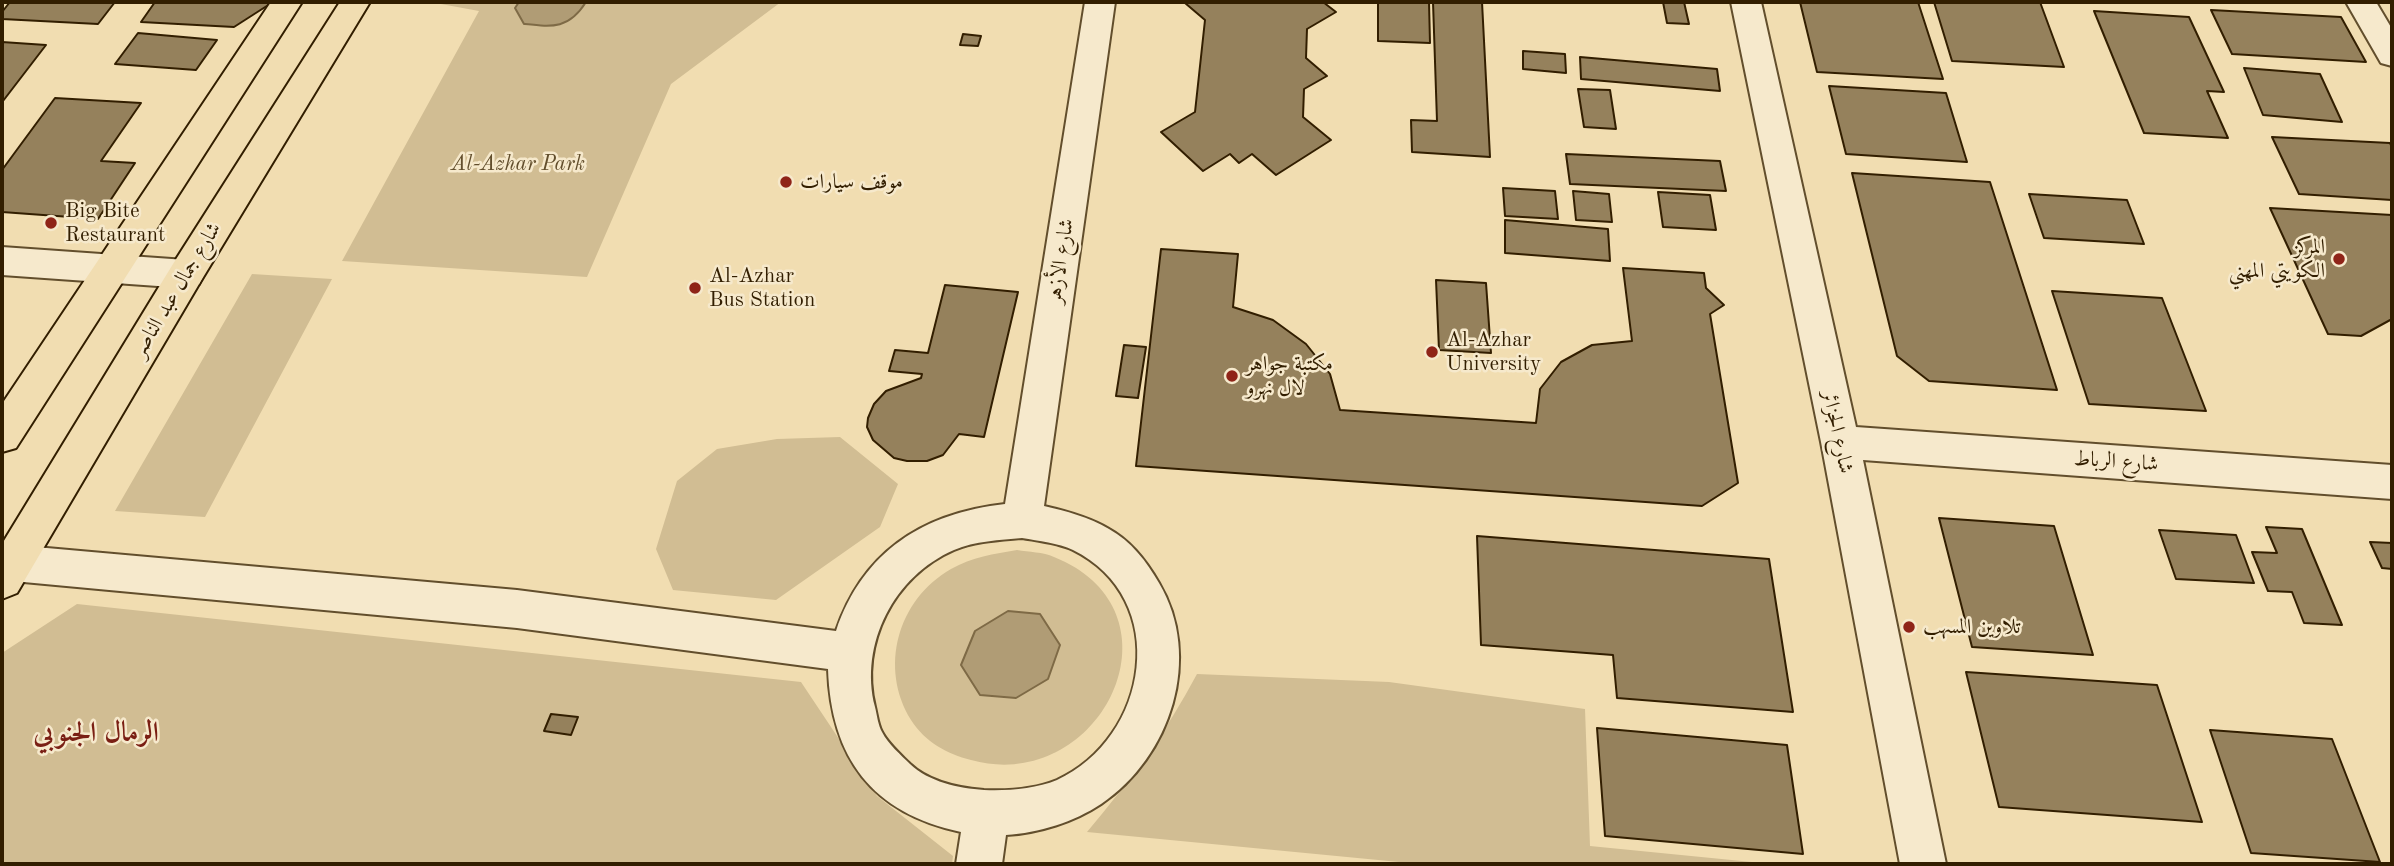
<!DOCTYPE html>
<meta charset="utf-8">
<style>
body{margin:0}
#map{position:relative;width:2394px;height:866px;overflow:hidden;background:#f1ddb1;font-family:"Old Standard TT",serif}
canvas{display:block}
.frame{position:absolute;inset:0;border:4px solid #321e00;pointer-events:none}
</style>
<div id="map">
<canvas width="2394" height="866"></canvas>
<div class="frame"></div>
</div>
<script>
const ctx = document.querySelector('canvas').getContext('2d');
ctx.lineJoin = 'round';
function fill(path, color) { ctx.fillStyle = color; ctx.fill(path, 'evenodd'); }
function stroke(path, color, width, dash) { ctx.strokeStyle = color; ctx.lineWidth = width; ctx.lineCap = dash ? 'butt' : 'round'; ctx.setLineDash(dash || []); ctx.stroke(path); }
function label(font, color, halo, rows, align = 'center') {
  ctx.font = font + ' "Old Standard TT",Amiri,serif'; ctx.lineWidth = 5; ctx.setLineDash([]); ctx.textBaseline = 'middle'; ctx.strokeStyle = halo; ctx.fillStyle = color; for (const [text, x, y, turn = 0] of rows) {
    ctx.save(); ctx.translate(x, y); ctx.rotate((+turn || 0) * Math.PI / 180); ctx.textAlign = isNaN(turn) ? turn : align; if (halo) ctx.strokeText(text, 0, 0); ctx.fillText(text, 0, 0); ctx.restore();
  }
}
fill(new Path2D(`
 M430 2H781L671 84 587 277 342 261 479 11Z
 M252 274 332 279 205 517 115 511Z
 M840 437 898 484 880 527 776 600 673 590 656 549 677 481 717 449 777 439Z
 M1017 550C1029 552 1043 552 1054 557 1191 612 1101 796 971 760 947 754 925 742 911 720 879 668 897 600 951 569 972 557 994 554 1017 550ZM1040 614 1060 646 1048 679Z
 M77 604 801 682 877 796 953 856 952 864H2V653Z
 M1197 674 1389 682 1585 709 1590 846 1772 864H1399V862L1087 832C1129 782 1167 731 1197 674Z`), '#d1bd93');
const water = new Path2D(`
 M519 2H586C569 29 553 27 524 24L515 8Z
 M1008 611 1040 614 1060 645 1048 679 1016 698 980 695 961 665 975 631Z`);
fill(water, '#b09c75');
stroke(water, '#7e6a46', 2);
const building = new Path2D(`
 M10 2H115L98 24 2 19V12Z
 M155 2H273L234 27 141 22Z
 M1187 2H1323L1336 12 1307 29 1306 58 1327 76 1304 89 1303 117 1331 140 1276 175 1252 154 1239 163 1230 154 1203 171 1161 132 1195 112 1205 20 1185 3Z
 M1378 2H1429L1430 43 1378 41Z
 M1433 2H1482L1490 157 1412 152 1411 120 1437 121Z
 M1663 2H1684L1689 24 1667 23Z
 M1800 2H1918L1943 79 1817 72Z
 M1934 2H2040L2064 67 1952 61Z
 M2211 10 2341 17 2366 62 2232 54Z
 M2094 11 2189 17 2224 92 2207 91 2228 138 2144 133Z
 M138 33 217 40 196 70 115 64Z
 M963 34 981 36 978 46 960 45Z
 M2 42 46 45 3 101H2Z
 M1523 51 1565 54 1566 73 1523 69Z
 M1580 57 1717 69 1720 91 1581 79Z
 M2244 68 2320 74 2342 122 2263 115Z
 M1829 86 1946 93 1967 162 1846 154Z
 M1578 89 1610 90 1616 129 1584 127Z
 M55 98 141 103 101 161 135 163 98 219 2 212V170Z
 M2272 137 2390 143 2392 148V200L2299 194Z
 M1566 154 1720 161 1726 191 1570 184Z
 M1852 173 1990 182 2057 390 1929 381 1897 356Z
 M1503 188 1555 191 1558 219 1505 216Z
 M1573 191 1609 194 1612 222 1576 220Z
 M1658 192 1710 195 1716 230 1663 227Z
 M2029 194 2127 200 2144 244 2044 238Z
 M2270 208 2392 215V319L2361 336 2328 334Z
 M1505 220 1608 229 1610 261 1505 253Z
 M1161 249 1238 254 1233 307 1273 320 1306 344 1330 374 1340 410 1536 423 1540 389 1561 362 1592 345 1632 341 1623 268 1704 273 1706 288 1724 305 1710 314 1738 483 1702 506 1136 466Z
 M1436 280 1486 283 1491 353 1439 350Z
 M945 285 1018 292 984 437 959 434 943 455 927 461H907L894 458 873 440 867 427 868 418 874 404 886 391 921 378 922 374 889 371 895 350 928 353Z
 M2052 291 2162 298 2206 411 2089 404Z
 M1124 345 1146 347 1138 398 1116 396Z
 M1939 518 2054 526 2093 655 1972 647Z
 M2266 527 2302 529 2342 625 2304 623 2292 592 2268 591 2252 552 2277 553Z
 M2159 530 2236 535 2254 583 2176 579Z
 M1477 536 1769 559 1793 712 1617 698 1613 655 1481 645Z
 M2370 542 2392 543V569L2382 568Z
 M1966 672 2157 685 2202 822 1999 807Z
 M551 714 578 717 571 735 544 731Z
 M1597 728 1787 745 1803 854 1605 836Z
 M2210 730 2332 739 2380 862 2251 853Z`);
fill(building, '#95815c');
stroke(building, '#321e00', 2);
const minor = new Path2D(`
 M1085 2H1115L1044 506C1066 511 1089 517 1109 529 1131 541 1147 562 1159 583 1203 657 1171 757 1101 804 1074 822 1039 833 1006 835L1002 864H956L961 832C872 813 831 758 828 669L517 628 2 580V544L517 590 836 631C863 551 924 513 1005 504ZM1022 538C1039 541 1058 543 1073 550 1172 599 1149 738 1057 780 1035 789 1007 791 984 790 958 788 929 782 910 764 901 755 888 744 882 732 878 725 877 715 875 707 859 644 894 576 954 550 975 541 1000 540 1022 538Z
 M1731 2H1761L1856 427 2392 465V499L1863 460 1946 864H1900L1821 442Z
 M2346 2H2376L2392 29V66L2381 63Z
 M2 247 186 260 199 264 204 274 199 284 186 288 2 275Z`);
const major = new Path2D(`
 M271 2H302L16 448 2 452V404Z
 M340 2H370L199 284 17 593 2 599V544L173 264Z`);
stroke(minor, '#624e2c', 4);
stroke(major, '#321e00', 4);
fill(minor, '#f6e9cc');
fill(major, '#f1ddb1');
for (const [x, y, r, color] of [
 [786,182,7,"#8f2418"],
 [51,223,7,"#8f2418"],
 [2339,259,7,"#8f2418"],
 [695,288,7,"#8f2418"],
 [1432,352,7,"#8f2418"],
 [1232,376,7,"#8f2418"],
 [1909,627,7,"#8f2418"]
]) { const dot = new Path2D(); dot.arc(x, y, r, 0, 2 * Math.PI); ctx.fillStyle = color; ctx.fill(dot); stroke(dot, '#f6e9cc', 2.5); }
label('italic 21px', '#624e2c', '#f6e9cc', [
 ["Al-Azhar Park",518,164]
]);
label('21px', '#321e00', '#f6e9cc', [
 ["موقف سيارات",800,182],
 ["Big Bite",65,211],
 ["Restaurant",65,235],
 ["المركز",2325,247,"right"],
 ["الكويتي المهني",2325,271,"right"],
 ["Al-Azhar",709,276],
 ["Bus Station",709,300],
 ["Al-Azhar",1446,340],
 ["University",1446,364],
 ["مكتبة جواهر",1246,364],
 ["لال نهرو",1246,388],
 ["تلاوين المسهب",1923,627]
], 'left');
label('21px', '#321e00', '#f6e9cc', [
 ["شارع الأزهر",1061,261,-81],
 ["شارع جمال عبد الناصر",177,290,-59],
 ["شارع الجزائر",1837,432,78],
 ["شارع الرباط",2116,462,4]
]);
label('bold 28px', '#7a1f14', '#f6e9cc', [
 ["الرمال الجنوبي",96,734]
]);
</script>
